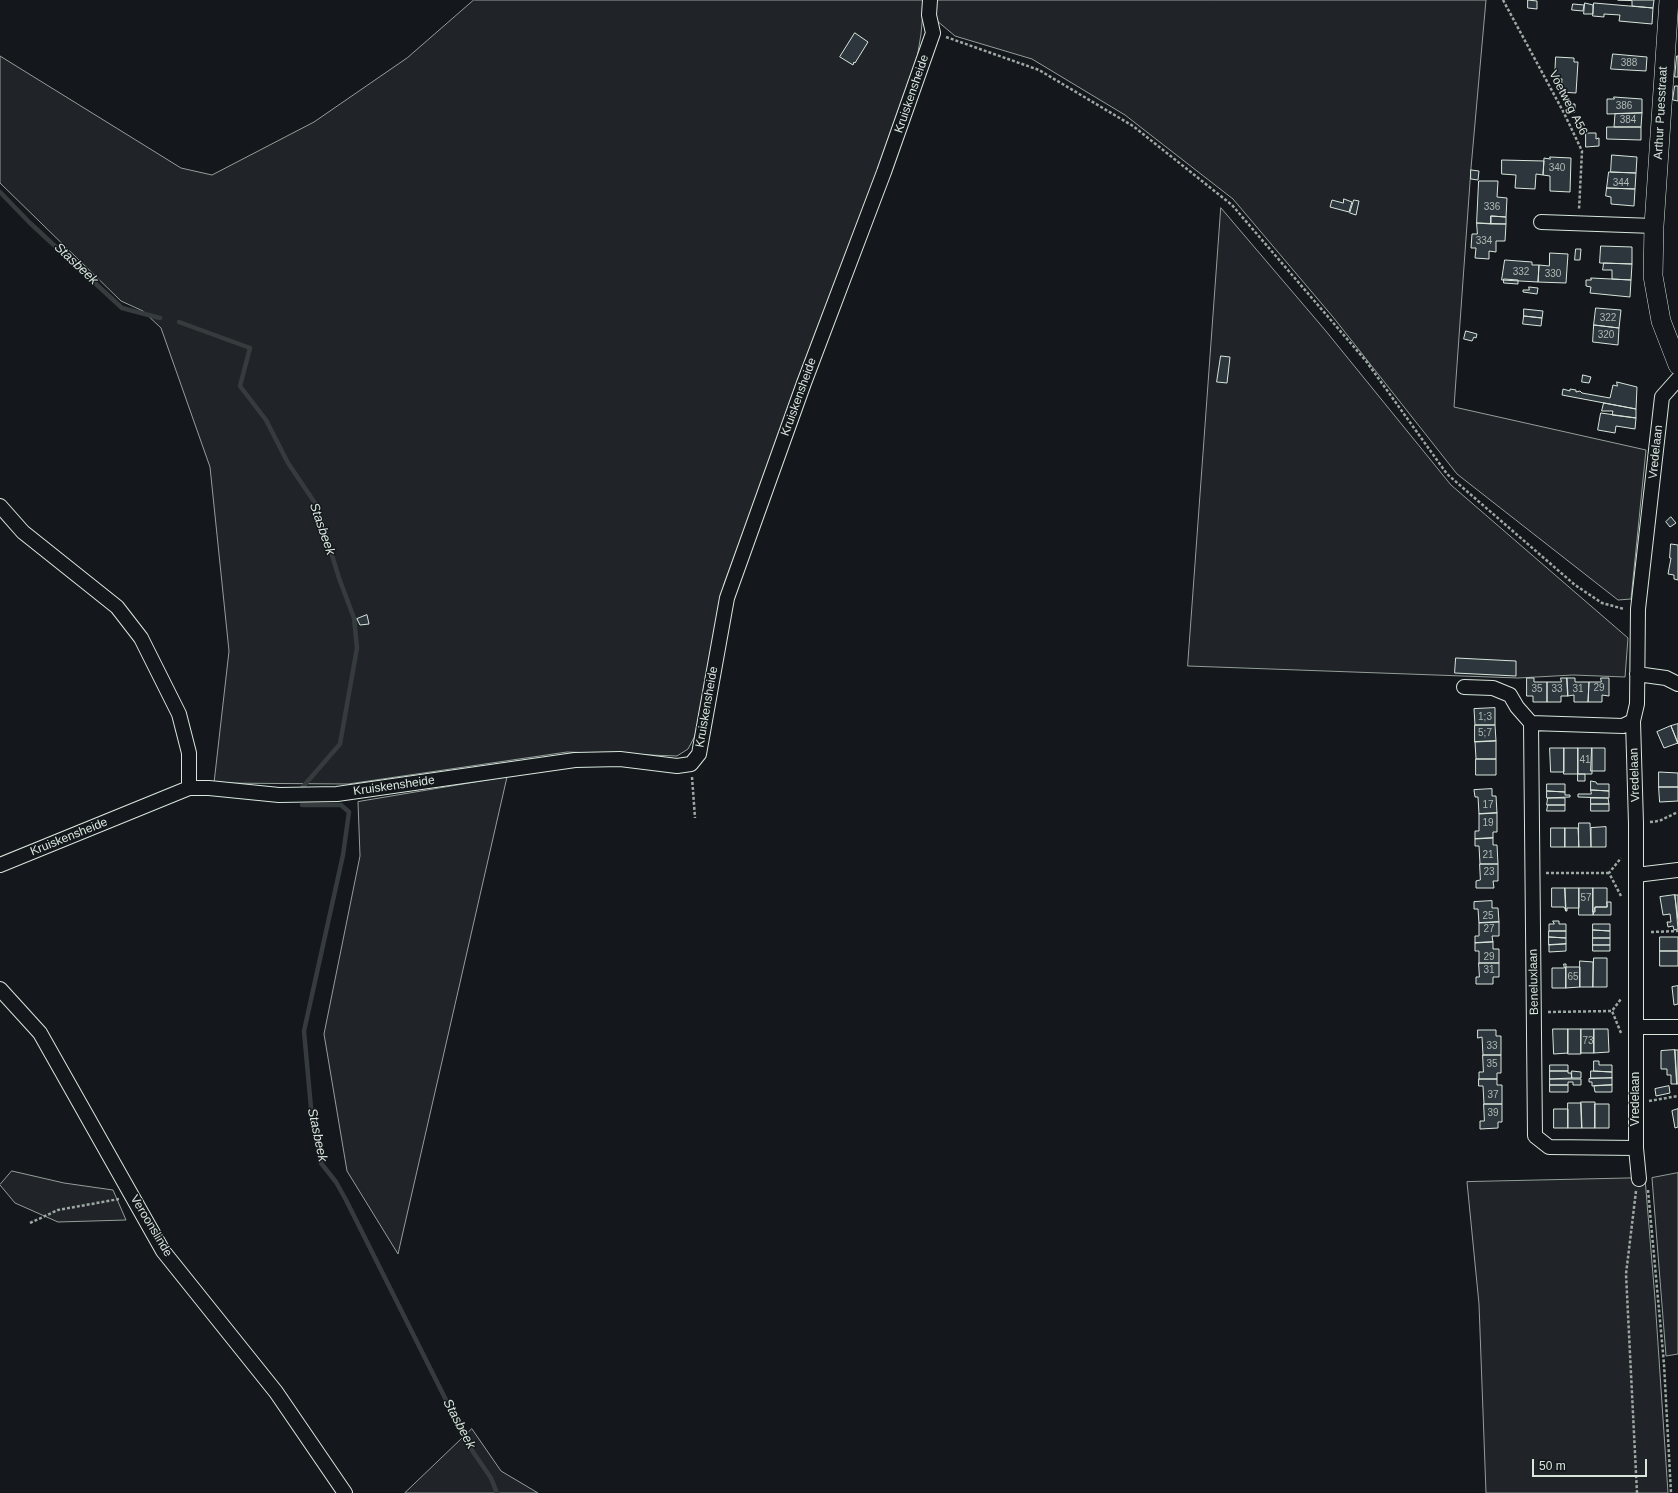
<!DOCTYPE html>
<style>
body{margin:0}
#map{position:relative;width:1678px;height:1493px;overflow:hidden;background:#14181c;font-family:Helvetica,sans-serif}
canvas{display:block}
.scale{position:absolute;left:1532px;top:1459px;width:115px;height:18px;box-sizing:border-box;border:2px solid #d8e6dc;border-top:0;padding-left:5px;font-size:12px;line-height:14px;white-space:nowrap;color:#d8e6dc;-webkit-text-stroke:3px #14181c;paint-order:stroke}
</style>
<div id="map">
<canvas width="1678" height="1493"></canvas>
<div class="scale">50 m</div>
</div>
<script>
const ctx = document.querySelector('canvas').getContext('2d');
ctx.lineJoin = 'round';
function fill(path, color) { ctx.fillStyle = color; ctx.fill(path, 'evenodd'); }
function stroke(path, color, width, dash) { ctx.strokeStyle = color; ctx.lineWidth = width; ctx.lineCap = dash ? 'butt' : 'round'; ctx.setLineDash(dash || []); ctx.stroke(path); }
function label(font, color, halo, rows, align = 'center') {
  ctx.font = font + ' Helvetica,sans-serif'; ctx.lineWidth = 3; ctx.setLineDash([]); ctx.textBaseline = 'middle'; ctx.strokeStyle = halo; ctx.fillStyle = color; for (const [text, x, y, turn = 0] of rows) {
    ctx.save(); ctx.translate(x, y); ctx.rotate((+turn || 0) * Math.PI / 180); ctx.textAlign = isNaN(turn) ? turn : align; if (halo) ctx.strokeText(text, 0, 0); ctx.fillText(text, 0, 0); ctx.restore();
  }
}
const green = new Path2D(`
 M474 0H924L921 34 914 77 724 584 696 734 688 749 677 756 567 752 348 784 214 783 229 651 210 467 161 328 143 311 121 301 0 183V56L181 168 212 175 314 122 407 58Z
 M936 0H1486L1471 168 1454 407 1646 450 1631 599 1618 600 1457 474 1333 317 1233 199 1125 115 1032 59 955 36 936 20Z
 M1221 208 1325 330 1451 485 1628 638 1625 677 1573 675 1518 678 1188 666Z
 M507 777 398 1254 347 1171 324 1034 360 856 358 802Z
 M12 1171 64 1183 113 1190 126 1220 58 1222 15 1203 0 1185Z
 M1678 1173V1354L1666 1356 1652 1178Z
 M1645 1178 1655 1299 1668 1493H1486L1479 1304 1467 1182Z
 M472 1429 501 1471 538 1493H405Z`);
fill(green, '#202428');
stroke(green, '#939e99', 1);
stroke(new Path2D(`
 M0 192 30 223 122 308 160 318
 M179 322 250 348 240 386 266 420 288 463 317 506 339 578 354 618 357 648 340 744 301 789
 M302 805H341L349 812 343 855 304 1031 312 1119 321 1163 336 1182 346 1200 469 1446 491 1478 497 1493`), '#363b3e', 4.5);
const building = new Path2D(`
 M1528 0 1537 1V9L1528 8Z
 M1618 0H1654L1653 8 1632 6V1Z
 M1585 3 1593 5V14H1584Z
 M1594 3 1653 8 1652 24 1619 21 1620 15 1604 14V17L1593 16Z
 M1573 4 1584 5 1583 11 1572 10Z
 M855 33 868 42 855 63 854 62 853 65 840 57Z
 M1613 54 1647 57 1646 71 1611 69Z
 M1677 56H1678V77H1675Z
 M1556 57 1574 58V62H1578L1576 93 1561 92 1562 79 1555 78Z
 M1675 86H1678V101L1673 100Z
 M1614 97 1642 99V113L1607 114V99H1614Z
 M1567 104H1575V112H1567Z
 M1642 113 1641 127H1614L1615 114Z
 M1607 127H1641V140L1607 139Z
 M1586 133H1596V139L1599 138V146L1586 147Z
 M1612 155 1637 157 1636 173 1611 172Z
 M1550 157 1571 158 1570 192 1550 191V176L1543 175 1544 158 1550 159Z
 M1502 160 1544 161 1543 175 1536 174 1535 189 1515 188 1516 175 1502 174Z
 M1471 170 1479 171 1478 180 1471 179Z
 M1609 172 1636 173 1635 189 1607 188Z
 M1479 181H1498L1497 197 1507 198 1506 217 1491 216V224L1477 223Z
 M1607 188 1635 189 1634 206 1611 204V197L1606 196Z
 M1344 199 1352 202 1349 212 1330 207 1332 200 1343 203Z
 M1354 200 1359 201 1356 215 1350 213Z
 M1491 216 1506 217V224H1491Z
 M1477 223 1506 224 1505 241H1496V252L1489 251V259L1475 258 1476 248H1471L1472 234H1477Z
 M1601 246 1632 247V264L1600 263Z
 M1576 249H1581L1580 260H1575Z
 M1550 253 1568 254 1566 283 1538 282 1539 265 1549 266Z
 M1505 260 1532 262V265H1539L1538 282 1502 280Z
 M1604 263 1632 264 1631 280 1612 279V270H1603Z
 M1591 278 1631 280 1630 297 1590 293 1591 287 1586 286V280H1591Z
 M1504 279 1518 280V284L1504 283Z
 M1529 287 1538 288 1537 294 1523 292V290H1529Z
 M1596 308 1621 310 1619 328 1594 325Z
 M1524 309 1543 311 1542 318 1524 316Z
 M1524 316 1542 318 1541 326 1523 324Z
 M1594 325 1619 328 1618 345 1593 342Z
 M1466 331 1477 334 1476 338 1474 337 1472 341 1464 339Z
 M1221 356 1230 357 1227 383 1217 382Z
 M1583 375 1591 377 1589 383 1582 382Z
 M1617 382 1637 387 1636 409 1562 395 1563 389 1570 391V389L1576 390V392L1580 391 1582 393 1610 398 1613 385 1617 386Z
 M1604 403 1636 409V418L1612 415 1613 411H1602Z
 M1601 413 1636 418 1635 429 1616 426 1615 433 1598 430Z
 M1671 517 1676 523 1670 527 1666 522Z
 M1671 544 1678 545V580L1674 579V575L1668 574 1671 558H1670Z
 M367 615 369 624 360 625 357 619Z
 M1456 658 1516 661V676L1455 673Z
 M1527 678H1534V682H1547V702H1533V696H1527Z
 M1561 678H1567L1568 696H1561V702H1547V682H1561Z
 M1567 678H1575V682H1589L1588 702H1574V695L1568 696Z
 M1601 678H1609V696L1602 695V702H1588L1589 682H1601Z
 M1495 708V725H1475L1474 709Z
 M1678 724V744L1671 726Z
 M1475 725H1495L1496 741 1475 742Z
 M1671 726 1678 743 1664 748 1657 732Z
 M1496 741V759H1476L1475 742Z
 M1550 748H1564V772H1551Z
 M1564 748H1578V774H1564Z
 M1578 748H1592V774H1578Z
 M1592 748H1605V771H1591Z
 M1476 759H1496V775H1476Z
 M1659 772 1678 773V787H1659Z
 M1578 774H1585V781H1578Z
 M1591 781 1596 782 1597 784H1609V791L1591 790Z
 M1547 784H1565V792L1547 791Z
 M1659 787H1678V801L1660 802Z
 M1492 789V796H1496L1497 813 1479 814 1478 797H1475L1474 790Z
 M1591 790 1609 791V798L1578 797V794H1591Z
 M1547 791 1565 792V795H1570V797L1547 798Z
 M1548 798H1565V805H1547Z
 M1591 798H1608L1609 804H1591Z
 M1591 804H1609V811H1591Z
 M1548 805H1565V811H1547Z
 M1497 813V832H1493V838L1475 839V831H1479V814Z
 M1579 823H1590L1591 847H1579Z
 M1606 827V847H1591V828Z
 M1551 828H1565V847H1551Z
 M1565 828H1578L1579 847H1565Z
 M1493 838V845H1497L1498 864H1480L1479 846H1475V839Z
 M1480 864H1498V881H1493L1494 888H1476V881L1480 880Z
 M1552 888H1565L1566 911 1564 907H1552Z
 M1565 888H1579V908H1567V911H1566Z
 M1579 888H1593V915H1579Z
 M1593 888H1607V907H1595V912H1593Z
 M1675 895H1678V919Z
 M1675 895 1678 929 1674 930 1673 926 1668 927 1667 922H1671L1670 914 1663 915 1660 897Z
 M1492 901V908H1498L1499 922 1479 923 1478 909H1474V902Z
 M1607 902H1611V915H1593L1595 907H1607Z
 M1553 921H1559V924H1566V931H1549V924H1554Z
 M1499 922V936H1492L1493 942 1475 943V936H1479V923Z
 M1593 924H1610V931L1593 930Z
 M1593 930 1610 931V938H1593Z
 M1549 931H1566V938L1549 937Z
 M1549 937 1566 938V944L1549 945Z
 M1660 937H1678V951H1660Z
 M1593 938H1610V945H1593Z
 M1493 942V949H1499V963H1479V951H1475V943Z
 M1566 944V951L1549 952V945Z
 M1593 945H1610V951H1593Z
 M1660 951H1678V966H1660Z
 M1594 958H1607V987H1593Z
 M1580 961 1593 962V987H1580Z
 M1479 963H1499V977H1493V984H1476V977H1479Z
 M1564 964H1566V988H1552V968H1564Z
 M1566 967H1580V987L1566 988Z
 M1678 986V1004L1674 1005 1672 987Z
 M1553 1029H1568V1053L1554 1054Z
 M1568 1029H1581V1054H1568Z
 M1581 1029H1594V1053H1581Z
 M1594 1029H1608L1609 1052 1594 1053Z
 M1478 1030H1496V1036H1501V1055H1483L1482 1037 1478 1038Z
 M1675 1050H1678V1084H1677Z
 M1675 1050 1677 1084H1671V1075H1667V1069H1661V1051Z
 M1483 1055H1501V1073H1497V1079H1479V1072H1483Z
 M1594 1061H1599V1065H1612V1072L1594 1071Z
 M1550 1065H1568V1071H1550Z
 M1550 1071H1568V1073H1571L1572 1078 1550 1079Z
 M1572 1071 1581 1072V1078H1572Z
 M1591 1071 1612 1072V1078H1591Z
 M1612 1078V1085L1592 1086V1082H1589V1079Z
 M1479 1079H1497V1085H1502V1104H1484L1483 1086H1479Z
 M1550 1079H1581V1085H1573V1082H1568V1085H1550Z
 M1550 1085H1568V1092H1550Z
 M1612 1085V1092H1595L1594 1086Z
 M1669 1086 1670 1093 1656 1096 1655 1089Z
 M1581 1102H1595V1128H1582Z
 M1568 1103H1581L1582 1128H1568Z
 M1484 1104H1502V1122H1498V1128L1480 1129V1121H1484Z
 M1595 1104H1609V1128H1595Z
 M1554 1109H1568V1128H1554Z
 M1678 1109V1127L1675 1128 1672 1111Z`);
fill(building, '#2c363c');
stroke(building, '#d8e6dc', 1);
const street = new Path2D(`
 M1541 222 1654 226
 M0 506 23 532 117 607 141 638 179 714 189 753V788
 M1637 674 1666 678 1678 684
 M1464 687 1493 688 1510 695 1517 707 1531 723
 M1633 721 1623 726 1531 723 1535 1136 1549 1147 1636 1148
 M0 865 189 788H209L279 795 337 794 575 760 620 759 677 766 691 764 699 754 727 598 804 383 884 172 933 33 929 15 930 0
 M1636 875 1678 870
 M0 989 40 1033 163 1251 276 1392 345 1493
 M1636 1027H1678
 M1639 1179 1636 1148V824L1633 721 1637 704 1638 609 1662 397 1678 379`);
const secondary = new Path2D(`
 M1669 0 1654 226 1653 276 1661 321 1678 365`);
stroke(street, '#d8e6dc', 16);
stroke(secondary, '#d8e6dc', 20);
stroke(new Path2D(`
 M1503 0 1564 113 1582 151 1579 210
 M946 37 1039 70 1133 126 1232 205 1366 361 1447 474 1575 585 1602 603 1624 609
 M692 777 695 818
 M1650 822 1659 821 1678 812
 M1546 873H1609
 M1621 896 1609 873 1621 858
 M1651 932 1678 931
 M1548 1012 1612 1011
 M1621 1033 1612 1011 1621 999
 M1649 1101 1678 1096
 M1648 1190 1664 1364 1671 1493
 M1636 1191 1626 1274 1637 1493
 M30 1223 58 1210 119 1199`), '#9da8a2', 2.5, [3, 2]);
stroke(street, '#14181c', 14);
stroke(secondary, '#14181c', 19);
label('10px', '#adbab4', null, [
 ["388",1629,63],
 ["386",1624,106],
 ["384",1628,120],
 ["340",1557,168],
 ["344",1621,183],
 ["336",1492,207],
 ["334",1484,241],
 ["332",1521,272],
 ["330",1553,274],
 ["322",1608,318],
 ["320",1606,335],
 ["29",1599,688],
 ["35",1537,689],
 ["33",1557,689],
 ["31",1578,689],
 ["1;3",1485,717],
 ["5;7",1485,733],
 ["41",1585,760],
 ["17",1488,805],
 ["19",1488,823],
 ["21",1488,855],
 ["23",1489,872],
 ["57",1586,898],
 ["25",1488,916],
 ["27",1489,929],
 ["29",1489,957],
 ["31",1489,970],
 ["65",1573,977],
 ["73",1588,1041],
 ["33",1492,1046],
 ["35",1492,1064],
 ["37",1493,1095],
 ["39",1493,1113]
]);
label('12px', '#d8e6dc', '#14181c', [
 ["Kruiskensheide",912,94,-71],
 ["Voetweg A56",1568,103,63],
 ["Arthur Puesstraat",1661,113,-87],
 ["Kruiskensheide",799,397,-70],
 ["Vredelaan",1656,452,-84],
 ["Kruiskensheide",707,707,-80],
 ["Vredelaan",1635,775,-92],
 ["Kruiskensheide",394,786,-8],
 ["Kruiskensheide",69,837,-22],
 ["Beneluxlaan",1534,982,-91],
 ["Vredelaan",1636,1099,-90],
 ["Veroonslinde",151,1226,59]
]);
label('italic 13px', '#d8e6dc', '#14181c', [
 ["Stasbeek",76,264,43],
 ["Stasbeek",322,529,71],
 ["Stasbeek",317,1135,78],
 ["Stasbeek",459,1424,62]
]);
</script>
